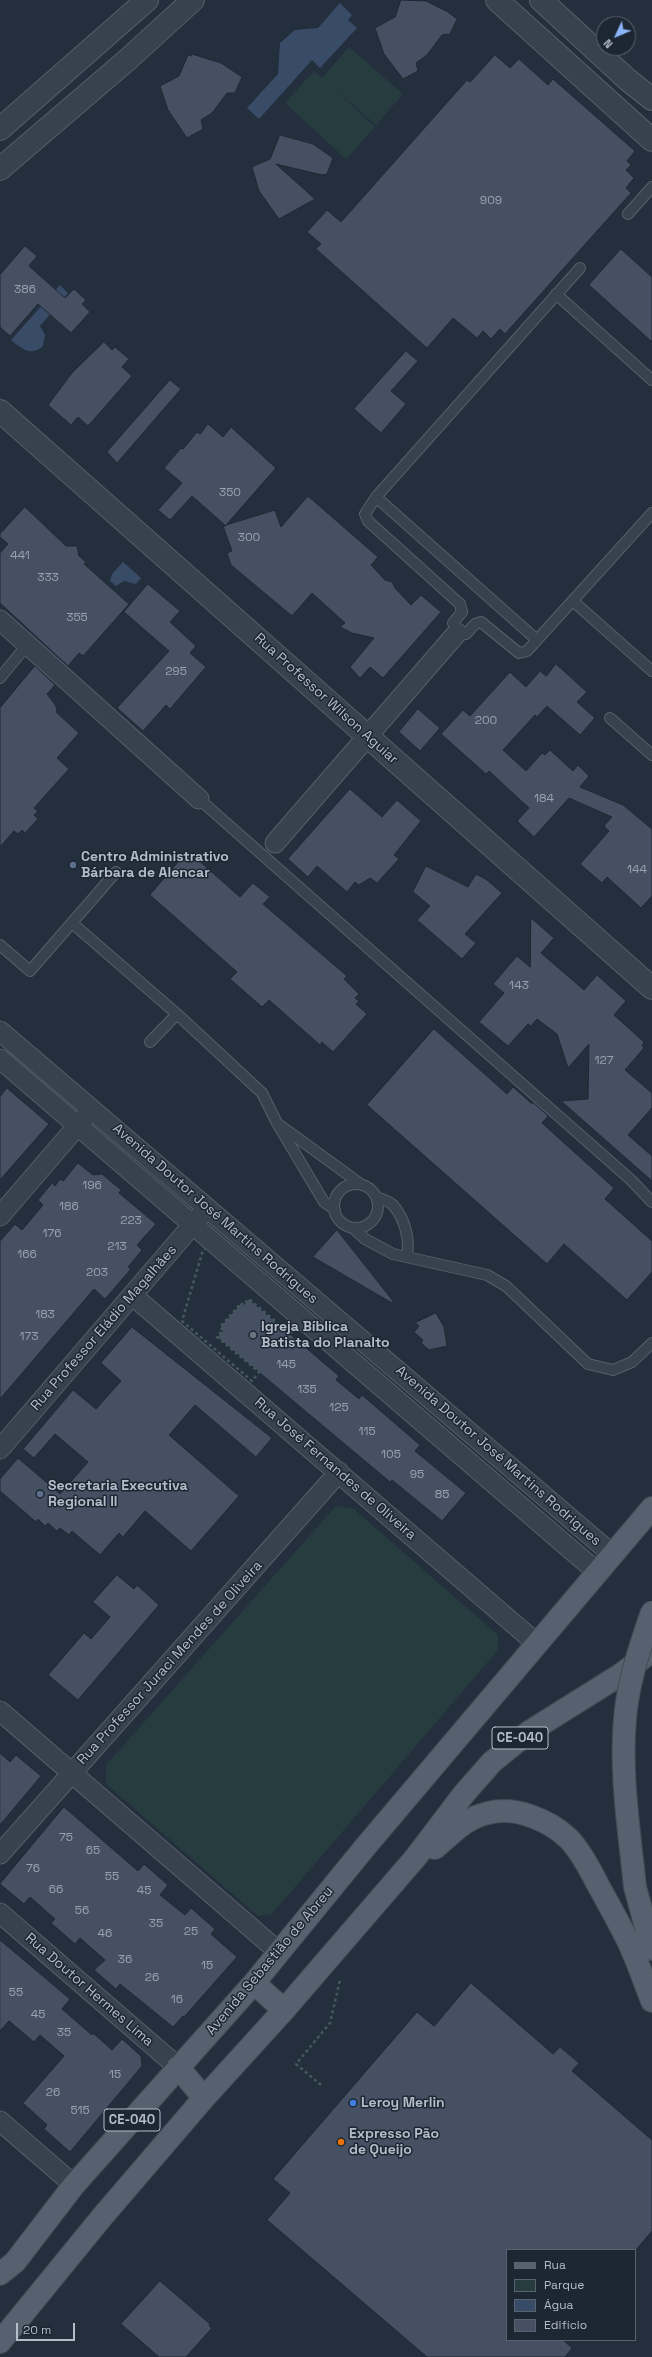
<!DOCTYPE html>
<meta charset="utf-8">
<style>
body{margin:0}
#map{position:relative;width:652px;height:2357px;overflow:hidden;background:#242f3e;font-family:"Space Grotesk",sans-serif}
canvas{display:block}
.legend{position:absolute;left:506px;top:2249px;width:130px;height:92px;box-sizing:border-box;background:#1d2633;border:1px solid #59626f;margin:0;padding:5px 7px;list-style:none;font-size:12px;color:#b4bcc9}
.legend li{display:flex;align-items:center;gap:8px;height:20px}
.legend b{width:20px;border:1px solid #59626f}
.north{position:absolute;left:596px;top:16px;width:40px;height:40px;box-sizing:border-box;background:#1d2633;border:1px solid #59626f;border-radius:50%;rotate:226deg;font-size:11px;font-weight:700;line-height:16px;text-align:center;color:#b4bcc9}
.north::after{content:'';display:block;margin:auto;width:14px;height:18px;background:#8ab4f8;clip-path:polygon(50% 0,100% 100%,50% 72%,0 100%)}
.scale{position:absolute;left:16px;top:2323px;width:59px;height:18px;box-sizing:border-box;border:2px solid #b4bcc9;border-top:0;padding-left:5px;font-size:12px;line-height:14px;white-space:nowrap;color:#b4bcc9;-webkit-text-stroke:3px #1d2633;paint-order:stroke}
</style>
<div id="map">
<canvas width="652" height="2357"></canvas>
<ul class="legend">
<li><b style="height:5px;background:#56606e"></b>Rua</li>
<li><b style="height:11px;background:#263c3f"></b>Parque</li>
<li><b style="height:11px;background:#394c67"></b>Água</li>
<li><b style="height:11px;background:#455162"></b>Edifício</li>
</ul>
<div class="north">N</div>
<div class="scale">20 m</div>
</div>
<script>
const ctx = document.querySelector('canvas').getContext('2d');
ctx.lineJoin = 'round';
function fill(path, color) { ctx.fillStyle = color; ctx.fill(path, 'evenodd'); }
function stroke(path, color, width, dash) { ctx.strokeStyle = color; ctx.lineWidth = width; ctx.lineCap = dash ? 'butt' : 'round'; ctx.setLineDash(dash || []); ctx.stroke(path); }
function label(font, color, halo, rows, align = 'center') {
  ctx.font = font + ' "Space Grotesk",sans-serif'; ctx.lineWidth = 3; ctx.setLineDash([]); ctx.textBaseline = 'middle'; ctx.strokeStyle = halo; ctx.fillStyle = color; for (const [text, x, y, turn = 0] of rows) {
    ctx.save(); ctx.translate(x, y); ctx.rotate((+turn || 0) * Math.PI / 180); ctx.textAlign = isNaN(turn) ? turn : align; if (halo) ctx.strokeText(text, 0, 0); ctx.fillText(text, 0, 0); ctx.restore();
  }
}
fill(new Path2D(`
 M349 47 403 94 376 125 330 85 375 127 346 159 285 103 314 71 322 78Z
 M336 1506 354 1509 498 1635V1650L271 1915 258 1916 106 1784V1765Z`), '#263c3f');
fill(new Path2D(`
 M340 3 352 15 348 20 357 28 320 68 312 60 259 119 247 108 278 74 280 43 295 30 318 28Z
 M60 285 68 293 40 326 45 335 43 346C31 357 22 349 11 340Z
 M123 562 141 578 136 584 124 581 116 586 110 581 112 574Z`), '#394c67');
const building = new Path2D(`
 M401 0 426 1 448 12 457 19 450 34 442 35 427 55 416 63 418 71 403 79 384 54 375 28 395 17Z
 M192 54 221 63 242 77 235 93H227L212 113 201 120 203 129 187 138 168 110 160 86 179 76 188 55 191 56Z
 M495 55 510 68 519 59 548 85 553 79 635 151 627 161 631 165 626 170 634 178 626 188 631 193 505 334 500 329 491 339 483 331 477 338 453 318 427 348 316 249 321 244 307 232 327 210 341 222 467 80 470 82Z
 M280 135 313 144 333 158 327 174 322 175 276 164 315 199 279 219 259 191 252 167 270 159Z
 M25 246 37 256 29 266 65 298 74 289 86 300 82 304 90 312 71 333 38 304 10 336 0 327V275Z
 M621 249 652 277V342L589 285Z
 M104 342 112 350 115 347 129 359 122 367 132 376 88 426 78 417 71 425 48 405 72 373Z
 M406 351 418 361 391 391 406 404 381 433 354 409Z
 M170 380 181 389 117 463 107 452Z
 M208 424 223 437 231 427 276 468 226 525 275 510 281 527 308 496 378 557 371 565 385 580 392 582 395 588 411 605 421 595 441 612 383 678 370 667 360 678 350 667 374 638 352 633 340 627 345 623 312 593 292 616 231 565 227 553 232 551 223 526H226L192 496 170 520 158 510 182 483 164 468 181 448 183 449 197 432 200 434Z
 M25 507 66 546H77L79 556 86 562 84 564 129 604 83 656 79 653 68 666 0 603V553L8 544 0 537V534Z
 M148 584 180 611 170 622 196 646 190 653 206 667 170 709 166 705 143 731 117 708 169 651 124 612Z
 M556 664 587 692 577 702 595 718 580 735 547 706 537 717 535 715 503 750 526 771 542 753 545 755 550 750 573 771 578 765 589 776 580 787 623 805 652 829V896L641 908 607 877 602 883 580 864 609 831 604 826 612 817 569 798 534 837 517 821 529 808 489 771 486 774 441 734 463 710 470 716 510 672 526 687 540 671 546 676Z
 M35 666 55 685 47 694 56 706 57 713 79 733 57 758 69 769 34 808 38 811 34 815 38 819 25 833 22 830 18 834 14 831 0 847V708Z
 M418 709 440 728 420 751 399 732Z
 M350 789 382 817 397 800 421 821 394 855 399 859 377 883 370 878 359 885 355 882 347 892 317 866 308 877 288 859Z
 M188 851 240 897 253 883 270 897 263 904 347 976 344 979 359 994 355 998 359 1001 356 1004 367 1014 333 1052 322 1042 320 1045 269 1000 262 1007 230 979 237 972 150 895Z
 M426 866 468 887 476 874 487 880 502 893 465 934 476 943 462 959 417 920 430 906 413 892Z
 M531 918 554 938 541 953 584 990 597 975 626 1001 614 1015 644 1042 642 1045 644 1048 625 1070 652 1093V1108L628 1135 652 1156V1181L561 1101 588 1099 589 1044 568 1068 557 1034 537 1019 531 1026 528 1024 508 1046 479 1022 504 993 493 984 517 956 530 967Z
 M434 1029 507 1094 513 1087 531 1103H534L548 1116 542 1123 614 1188 605 1199 652 1241V1272L627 1300 564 1244 547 1264 367 1105Z
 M7 1088 49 1124 0 1180V1097Z
 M78 1163 93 1175 102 1174 121 1190 119 1193 156 1224 137 1245 142 1250 128 1267 131 1269 105 1299 94 1289 0 1399V1241L15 1224 22 1230 43 1205 38 1200 52 1183 55 1186 60 1179 63 1181Z
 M337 1230 393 1301 392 1303 313 1257Z
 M249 1299 339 1376 336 1380 359 1399 362 1395 420 1445 415 1451 466 1493 442 1521 392 1480 390 1482 217 1337 223 1330 220 1327 241 1303 243 1305Z
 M436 1313 444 1327 447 1346 429 1350 421 1343 423 1340 414 1332 419 1326 415 1323Z
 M132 1327 272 1438 256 1457 195 1405 169 1435 239 1496 191 1551 145 1511 123 1537 119 1533 100 1555 72 1531 69 1535 60 1528 57 1531 48 1523 45 1526 38 1519 36 1522 0 1491V1479L18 1458 60 1494 88 1462 55 1434 34 1458 23 1449 73 1390 96 1409 121 1381 101 1363Z
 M117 1575 134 1589 137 1585 159 1605 78 1700 48 1675 84 1633 91 1639 110 1617 93 1602Z
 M0 1753 10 1762 16 1755 41 1776 0 1825Z
 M64 1807 138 1871 144 1864 168 1885 160 1895 185 1915 191 1908 215 1929 211 1934 237 1957 184 2017 183 2016 173 2027 120 1984 116 1989 94 1970 105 1960 80 1938 75 1944 51 1923 55 1919 30 1897 24 1904 0 1884Z
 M0 1940 70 1999 62 2009 92 2035 93 2033 112 2050 122 2039 141 2056 142 2066 70 2152 44 2129 47 2125 23 2103 64 2056 40 2035 34 2042 9 2021 0 2031Z
 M471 1983 553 2054 560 2047 579 2063 572 2071 652 2140V2231L636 2250H507V2340H563L572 2348 565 2357H427L267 2220 290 2193 273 2179 417 2012 434 2026Z
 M160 2281 210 2324 209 2326 212 2328 186 2357H159L121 2324Z`);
fill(building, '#455162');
stroke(building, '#1f2835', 1);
const service = new Path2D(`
 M628 214 652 187
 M556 294 652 380
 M376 497 537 640 652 513
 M574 602 652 671
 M453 623 462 612 460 604 368 521 365 514 376 497 580 268
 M466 634 475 624 481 622 519 653 527 651 537 640
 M0 678 27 645
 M610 718 652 755
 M199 799 631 1180 652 1202
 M72 923 177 1014 262 1093 277 1123 324 1202 335 1210
 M0 945 30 971 116 872
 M150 1042 177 1014
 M281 1126 362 1185
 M334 1206a22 22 0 1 1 44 0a22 22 0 1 1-44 0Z
 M376 1197C381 1199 389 1201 393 1205 405 1219 410 1239 407 1256
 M353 1228 365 1239 393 1254 487 1275 506 1286 588 1364 613 1370 632 1362 652 1343`);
const minor = new Path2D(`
 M0 620 199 799
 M275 843 457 633
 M0 1031 613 1555
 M0 1059 597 1572
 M0 1216 85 1117
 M132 1295 536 1643
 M0 1449 201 1215
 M0 1711 279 1952
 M0 1854 339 1472
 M0 1913 178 2067
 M0 2121 74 2185`);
const tertiary = new Path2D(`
 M497 0 652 140
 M541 0 628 80 652 99
 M0 129 147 0
 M0 169 126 61 193 0
 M0 411 652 988`);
const primary = new Path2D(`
 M435 1848C452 1834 465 1818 488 1813 516 1806 549 1820 569 1839 581 1852 590 1869 598 1885 608 1903 618 1921 627 1939 637 1959 644 1981 652 2001
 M635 1887 652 1949
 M254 1983 284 2010
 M178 2067 204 2098
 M0 2274 15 2262 74 2185 254 1983 366 1846 652 1508
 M0 2342 102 2217 204 2098 284 2010 416 1857 463 1795 492 1762 529 1732 620 1675 652 1651`);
stroke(service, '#565f6c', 12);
stroke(minor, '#565f6c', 21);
stroke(tertiary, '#565f6c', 24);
stroke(primary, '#414a57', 24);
stroke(new Path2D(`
 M207 1248 297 1325 290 1334 249 1299 243 1305 241 1303 220 1327 223 1330 217 1337 259 1372 252 1381 182 1321 203 1250Z
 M321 2085 296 2064 330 2023 340 1980`), '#44595c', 2.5, [3, 3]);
stroke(service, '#38414e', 10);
stroke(minor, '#38414e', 19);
stroke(tertiary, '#38414e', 22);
stroke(primary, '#56606e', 22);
const primaryBridge = new Path2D(`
 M635 1887C629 1828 619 1769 626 1709 630 1676 641 1644 652 1612`);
stroke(primaryBridge, '#414a57', 24, []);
stroke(primaryBridge, '#56606e', 22);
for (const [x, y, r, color] of [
 [73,865,4,"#5c6f8a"],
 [253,1335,4,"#6b7280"],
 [40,1494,4,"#5c6f8a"],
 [353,2103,4,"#3f7fe0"],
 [341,2142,4,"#e8710a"]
]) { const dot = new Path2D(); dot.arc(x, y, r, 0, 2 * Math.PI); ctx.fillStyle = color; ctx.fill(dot); stroke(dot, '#1d2633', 1.5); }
label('12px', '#98a1af', null, [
 ["909",491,201],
 ["386",25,290],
 ["350",230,493],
 ["300",249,538],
 ["441",20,556],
 ["333",48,578],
 ["355",77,618],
 ["295",176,672],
 ["200",486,721],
 ["184",544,799],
 ["144",637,870],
 ["143",519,986],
 ["127",604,1061],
 ["196",92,1186],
 ["186",69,1207],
 ["223",131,1221],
 ["176",52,1234],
 ["213",117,1247],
 ["166",27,1255],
 ["203",97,1273],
 ["183",45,1315],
 ["173",29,1337],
 ["145",286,1365],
 ["135",307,1390],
 ["125",339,1408],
 ["115",367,1432],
 ["105",391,1455],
 ["95",417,1475],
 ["85",442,1495],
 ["75",66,1838],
 ["65",93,1851],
 ["76",33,1869],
 ["55",112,1877],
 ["66",56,1890],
 ["45",144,1891],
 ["56",82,1911],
 ["35",156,1924],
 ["25",191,1932],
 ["46",105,1934],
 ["36",125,1960],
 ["15",207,1966],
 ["26",152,1978],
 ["55",16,1993],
 ["16",177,2000],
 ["45",38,2015],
 ["35",64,2033],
 ["15",115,2075],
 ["26",53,2093],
 ["515",80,2111]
]);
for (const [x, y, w] of [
 [520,1738,56],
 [132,2120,56]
]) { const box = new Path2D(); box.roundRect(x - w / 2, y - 11, w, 22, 3); ctx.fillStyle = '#1d2633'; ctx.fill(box); stroke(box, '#b4bcc9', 1); }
label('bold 13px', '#b4bcc9', null, [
 ["CE-040",520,1738],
 ["CE-040",132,2120]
]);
label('14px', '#b4bcc9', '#1d2633', [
 ["Rua Professor Wilson Aguiar",326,699,42],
 ["Avenida Doutor José Martins Rodrigues",215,1214,41],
 ["Rua Professor Eládio Magalhães",104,1328,-49],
 ["Avenida Doutor José Martins Rodrigues",498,1456,41],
 ["Rua José Fernandes de Oliveira",335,1469,41],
 ["Rua Professor Juraci Mendes de Oliveira",170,1663,-48],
 ["Avenida Sebastião de Abreu",270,1961,-50],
 ["Rua Doutor Hermes Lima",89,1990,41]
]);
label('bold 14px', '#b4bcc9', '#1d2633', [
 ["Centro Administrativo",81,857],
 ["Bárbara de Alencar",81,873],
 ["Igreja Bíblica",261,1327],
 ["Batista do Planalto",261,1343],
 ["Secretaria Executiva",48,1486],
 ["Regional II",48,1502],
 ["Leroy Merlin",361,2103],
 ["Expresso Pão",349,2134],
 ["de Queijo",349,2150]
], 'left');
</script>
